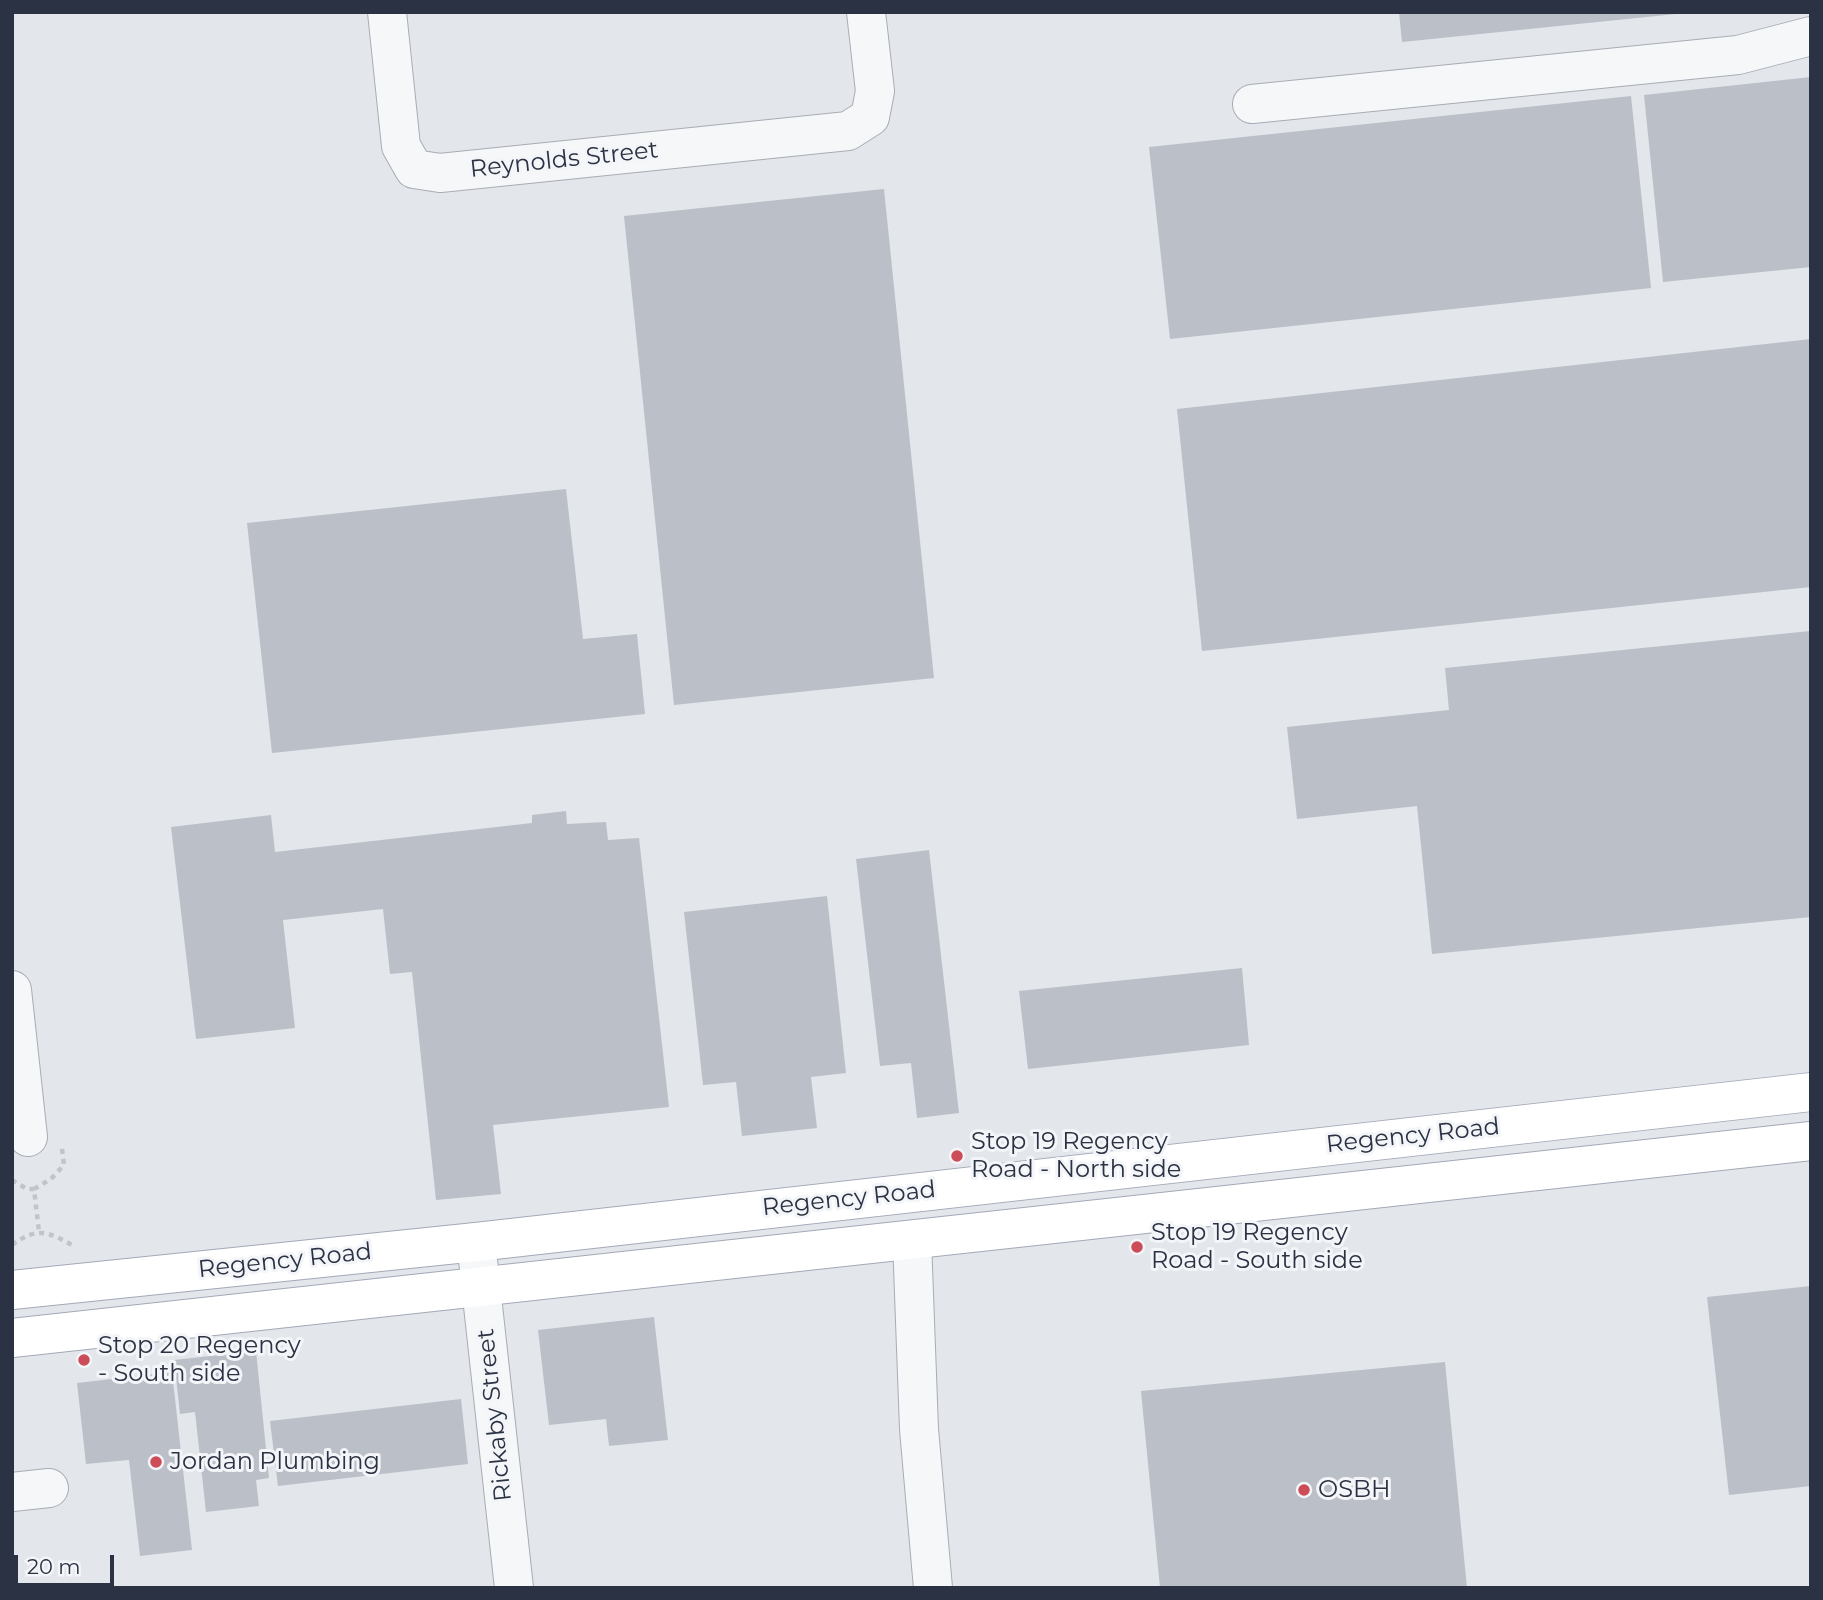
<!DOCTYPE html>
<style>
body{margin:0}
#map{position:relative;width:1823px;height:1600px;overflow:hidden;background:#e3e6eb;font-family:Montserrat,sans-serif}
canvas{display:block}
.frame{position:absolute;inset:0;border:14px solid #2b3243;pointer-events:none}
.scale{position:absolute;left:14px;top:1555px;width:100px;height:32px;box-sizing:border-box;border:4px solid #2b3243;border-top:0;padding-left:9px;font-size:21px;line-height:24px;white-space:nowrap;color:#2b3243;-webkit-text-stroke:5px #f3f5f8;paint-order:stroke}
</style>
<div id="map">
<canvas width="1823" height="1600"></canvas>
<div class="frame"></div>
<div class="scale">20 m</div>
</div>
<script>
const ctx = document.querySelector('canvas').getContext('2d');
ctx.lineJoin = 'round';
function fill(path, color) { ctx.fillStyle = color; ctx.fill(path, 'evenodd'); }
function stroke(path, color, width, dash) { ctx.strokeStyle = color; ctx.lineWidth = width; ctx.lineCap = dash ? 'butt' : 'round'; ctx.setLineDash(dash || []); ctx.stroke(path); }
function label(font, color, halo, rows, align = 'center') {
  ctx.font = font + ' Montserrat,sans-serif'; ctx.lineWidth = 6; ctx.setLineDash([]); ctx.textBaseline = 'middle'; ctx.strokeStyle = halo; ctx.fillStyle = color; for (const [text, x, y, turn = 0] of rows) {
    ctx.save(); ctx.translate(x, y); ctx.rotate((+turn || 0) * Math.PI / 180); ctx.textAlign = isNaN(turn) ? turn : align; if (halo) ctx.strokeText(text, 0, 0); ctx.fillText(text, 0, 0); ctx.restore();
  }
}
fill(new Path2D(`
 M1399 12H1676V14L1402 42Z
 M1811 77V267L1663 282 1644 95Z
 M1631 96 1651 288 1170 339 1149 147Z
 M884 189 934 678 674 705 624 216Z
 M1811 339V587L1202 651 1177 409Z
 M566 489 583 639 637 634 645 714 272 753 247 523Z
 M1810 631 1811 917 1432 954 1417 806 1297 819 1287 727 1449 710 1445 668Z
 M566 811 567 824 606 822 608 840 639 838 669 1107 493 1125 501 1194 436 1200 412 972 390 974 383 909 283 920 295 1028 196 1039 171 827 271 815 275 852 532 823V815Z
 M929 850 959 1113 917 1118 911 1063 880 1066 856 859Z
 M827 896 846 1073 811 1077 817 1128 742 1136 736 1082 703 1085 684 912Z
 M1242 968 1249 1045 1028 1069 1019 991Z
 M1811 1286V1486L1729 1495 1707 1297Z
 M654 1317 668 1440 609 1446 606 1419 549 1425 538 1330Z
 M256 1351 269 1478 256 1480 259 1506 206 1512 195 1412 180 1414 174 1360Z
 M1445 1362 1467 1588H1160L1141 1391Z
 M172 1372 192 1550 140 1556 129 1460 86 1464 77 1383Z
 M461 1399 468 1464 278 1486 270 1421Z`), '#bbbfc8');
const minor = new Path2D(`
 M387 12 401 146 414 169 440 173 848 131 870 117 875 91 866 12
 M1252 104 1738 55 1811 36
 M12 990 28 1137
 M912 1240 919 1429 933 1588
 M476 1242 514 1588
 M12 1492 49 1488`);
const major = new Path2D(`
 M12 1290 476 1242 1811 1092
 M12 1338 1811 1141`);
stroke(minor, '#a8acb5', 40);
stroke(major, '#a3a9b7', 40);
stroke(new Path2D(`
 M12 1180 27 1189H34L39 1232
 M34 1189 51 1179 64 1165 62 1149
 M12 1245C38 1226 48 1232 74 1246`), '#c1c4ca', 4.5, [5, 5]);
stroke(minor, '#f6f7f9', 38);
stroke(major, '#fff', 38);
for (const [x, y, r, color] of [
 [957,1156,7,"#cc4c57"],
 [1137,1247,7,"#cc4c57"],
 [84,1360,7,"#cc4c57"],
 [156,1462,7,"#cc4c57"],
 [1304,1490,7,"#cc4c57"]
]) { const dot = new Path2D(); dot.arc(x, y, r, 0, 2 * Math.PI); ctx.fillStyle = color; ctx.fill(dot); stroke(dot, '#f3f5f8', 2.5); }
label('24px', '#2b3243', '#f3f5f8', [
 ["Reynolds Street",564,160,-6],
 ["Regency Road",1413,1136,-6],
 ["Regency Road",849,1199,-6],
 ["Regency Road",285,1261,-6],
 ["Rickaby Street",495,1415,-96]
]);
label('24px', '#2b3243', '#f3f5f8', [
 ["Stop 19 Regency",971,1142],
 ["Road - North side",971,1170],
 ["Stop 19 Regency",1151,1233],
 ["Road - South side",1151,1261],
 ["Stop 20 Regency",98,1346],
 ["- South side",98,1374],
 ["Jordan Plumbing",170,1462],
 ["OSBH",1318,1490]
], 'left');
</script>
